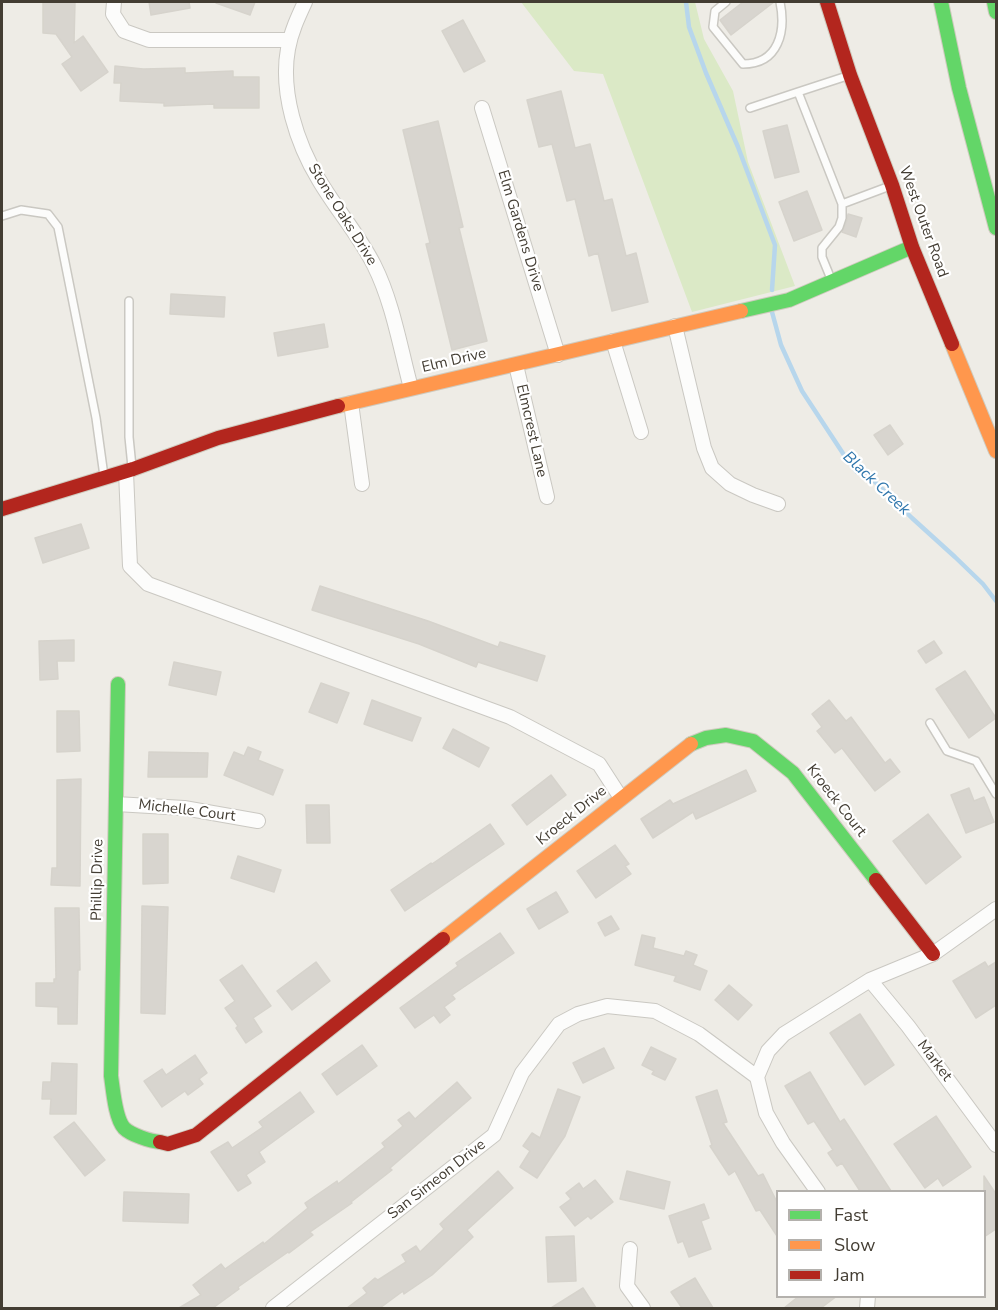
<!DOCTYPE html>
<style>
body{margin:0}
#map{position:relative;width:998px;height:1310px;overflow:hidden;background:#eeece6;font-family:"Nunito Sans",sans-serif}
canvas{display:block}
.frame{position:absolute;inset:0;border:3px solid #433d33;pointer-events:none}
.legend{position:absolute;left:776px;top:1190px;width:210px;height:108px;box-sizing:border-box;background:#fff;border:2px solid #b4b1ad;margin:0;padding:8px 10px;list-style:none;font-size:18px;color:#433d33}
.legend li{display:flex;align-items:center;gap:12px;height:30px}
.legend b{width:30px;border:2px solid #b4b1ad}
</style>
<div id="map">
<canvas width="998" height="1310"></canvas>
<div class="frame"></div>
<ul class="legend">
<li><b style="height:8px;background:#63d668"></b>Fast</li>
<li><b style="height:8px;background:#ff974d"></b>Slow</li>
<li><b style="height:8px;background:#b3261e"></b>Jam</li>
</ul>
</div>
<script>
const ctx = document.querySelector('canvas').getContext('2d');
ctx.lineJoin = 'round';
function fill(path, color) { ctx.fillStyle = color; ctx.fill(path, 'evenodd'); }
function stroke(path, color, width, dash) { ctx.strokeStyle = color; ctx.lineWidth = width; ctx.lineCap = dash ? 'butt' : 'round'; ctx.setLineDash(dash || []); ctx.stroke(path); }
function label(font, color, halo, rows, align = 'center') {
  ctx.font = font + ' "Nunito Sans",sans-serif'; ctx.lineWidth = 4.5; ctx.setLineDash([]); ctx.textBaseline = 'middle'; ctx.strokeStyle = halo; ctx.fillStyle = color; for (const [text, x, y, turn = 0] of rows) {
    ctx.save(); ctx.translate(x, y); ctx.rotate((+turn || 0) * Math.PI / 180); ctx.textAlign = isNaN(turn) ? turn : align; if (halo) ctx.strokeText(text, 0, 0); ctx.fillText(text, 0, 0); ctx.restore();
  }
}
fill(new Path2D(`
 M521 2H695L704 39 733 91 748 162 795 286 692 312 603 74 574 71Z`), '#dbe9c6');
stroke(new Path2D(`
 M686 2 689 27 706 73 738 147 775 245 772 290
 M772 312 781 345 802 391 846 458 857 472 872 479 912 518 955 557 983 584 996 601`), '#b7d6ec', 4.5);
const building = new Path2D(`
 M43 2H75L74 43 83 36 108 72 81 91 62 64 72 57 56 34 43 33Z
 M149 2H189L190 8 151 15Z
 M217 2H255L250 15 216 3Z
 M743 2H774L731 35 720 20Z
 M463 20 485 61 464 72 442 31Z
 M115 66 143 69 185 68V73L233 71V77H259V108H214V104L164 106V103L120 101 121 83H114Z
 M561 91 575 148 590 144 604 201 612 199 626 256 636 253 648 302 612 311 598 253 589 256 575 199 567 201 552 144 539 147 527 100Z
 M438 121 463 227 459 228 487 341 452 350 426 244 430 243 403 130Z
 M787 125 799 172 775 178 763 131Z
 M807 191 822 230 794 241 779 202Z
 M848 214 862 218 856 237 842 232 847 220Z
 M171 294 225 297 224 317 170 314Z
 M324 324 328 347 278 356 274 333Z
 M890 425 903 444 888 455 874 435Z
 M81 524 89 548 43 563 35 538Z
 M320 586 428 621 498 647 500 642 545 656 537 681 478 662 476 667 419 644 312 610Z
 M74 640V661H57L58 679 40 680 39 641Z
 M934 641 942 653 926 663 918 651Z
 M174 662 221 672 216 695 169 685Z
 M965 671 996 718 969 738 936 689Z
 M321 683 349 693 337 723 309 712Z
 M372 700 421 718 412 741 364 724Z
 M829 700 846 721 851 717 885 763 890 759 900 772 875 791 842 748 835 753 817 731 822 727 812 714Z
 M57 711H79L80 751 57 752Z
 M453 729 489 748 479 767 443 748Z
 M248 747 261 752 258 760 283 770 273 795 224 775 234 752 244 756Z
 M149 752 208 753 207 777H148Z
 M746 770 756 791 696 819 693 812 653 838 641 819 670 800 673 804Z
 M551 775 566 795 527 825 512 805Z
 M81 779 80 886 51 885 52 868H57V780Z
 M969 788 974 801 984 797 994 822 966 833 951 795Z
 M306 805H329L330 843H307Z
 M928 814 961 857 926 884 893 841Z
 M490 824 504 844 405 911 391 890 431 863 432 864Z
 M143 834H168V883L143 884Z
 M615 845 629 864 625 866 631 874 596 898 577 871Z
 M238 856 281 870 274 892 231 878Z
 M556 892 568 912 539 929 527 909Z
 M142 906 168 907 165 1014 141 1013Z
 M55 908H79L80 970H78L77 1024H58V1007L36 1006V983H54V979H56Z
 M611 916 619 929 605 936 598 923Z
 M500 933 514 953 452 995 455 999 444 1007 450 1015 440 1023 434 1015 415 1028 400 1008 458 966 456 963Z
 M642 935 655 938 653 948 684 956 686 951 697 955 693 965 707 971 700 990 674 981 676 976 635 965Z
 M316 962 330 981 292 1010 277 991Z
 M985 962 988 967 996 962V1005L976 1018 953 981Z
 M242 965 271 1006 253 1018 262 1032 246 1043 236 1028 238 1026 225 1008 235 1001 220 980Z
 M729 985 752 1005 738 1020 715 1000Z
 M860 1014 894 1065 865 1085 830 1033Z
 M362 1045 377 1066 337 1095 322 1074Z
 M651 1047 676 1059 665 1080 652 1074 654 1071 642 1065Z
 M604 1048 614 1068 583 1083 573 1063Z
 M195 1055 207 1073 199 1079 203 1084 188 1095 185 1091 162 1107 144 1081 162 1069 166 1075Z
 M52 1063 77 1064 76 1114H50L51 1099H42L43 1082H51Z
 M810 1072 840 1122 844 1119 891 1191H860L842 1163 837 1166 828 1153 833 1150 814 1121 808 1124 785 1086Z
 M457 1082 471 1098 390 1168 392 1170 351 1202 352 1203 310 1232 313 1235 289 1253 288 1252 238 1287 239 1289 213 1308H179L201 1295 193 1285 221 1264 225 1269 263 1242 264 1244 308 1208 305 1203 337 1181 338 1184 385 1147 382 1143 403 1126 398 1120 409 1112 415 1119Z
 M558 1089 580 1097 565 1136 537 1178 520 1167 530 1151 523 1146 532 1133 540 1138Z
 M717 1090 727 1122 723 1123 758 1176 763 1174 777 1202V1236L760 1210 756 1211 735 1171 729 1175 710 1146 712 1145 696 1097Z
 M300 1092 314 1112 259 1152 265 1162 246 1175 251 1183 238 1191 211 1152 228 1142 232 1148 263 1127 259 1122Z
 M936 1116 971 1167 943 1186 938 1178 925 1188 894 1144Z
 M74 1122 105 1160 85 1176 54 1137Z
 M498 1171 513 1188 467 1230 473 1237 432 1275 404 1294 403 1291 380 1308H347L367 1293 363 1288 375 1278 378 1280 406 1262 402 1255 416 1246 420 1252 444 1229 440 1224Z
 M627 1171 670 1182 664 1209 620 1199Z
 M984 1176 996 1194V1229L984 1237Z
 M595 1180 613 1202 591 1219 588 1216 575 1226 560 1207 571 1199 566 1193 579 1183 583 1189Z
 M124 1192 189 1194 188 1223 123 1221Z
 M704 1204 709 1218 701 1221 711 1249 689 1257 683 1241 678 1243 669 1216Z
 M574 1236 576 1281 548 1282 546 1237Z
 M695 1278 713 1308H682L671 1292Z
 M583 1288 596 1308H551Z
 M799 1296H837L821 1308H784Z`);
fill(building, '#d8d5cf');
stroke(building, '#d6d3cc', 1.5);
const lane = new Path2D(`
 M726 2 715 11 713 27 743 64C779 64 786 31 780 2
 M750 108 798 92
 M842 204 890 186
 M2 216 21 210 48 214 58 227 96 418 104 476
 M831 279 822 257V248L839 227 842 218V204L798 92 847 76
 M129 301V437L132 467
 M930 723 947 751 976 761 996 794`);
const street = new Path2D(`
 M114 2 113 14 124 31 149 40H290
 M305 2C298 17 291 32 288 49 280 92 297 144 319 180 336 209 359 235 374 265 393 303 400 347 411 388
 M482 108 558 355
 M675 326 704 448 712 468 730 484 753 495 778 504
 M613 341 641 432
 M516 365 547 497
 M351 403 362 484
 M126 472 130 566 148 584 510 717 599 764 621 798
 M116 804 184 808 258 821
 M870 980 908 1026 996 1145
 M757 1077 768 1051 784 1034 870 980 933 954 996 909
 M757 1077 766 1113 783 1143 818 1192
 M630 1249 627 1286 643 1308
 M273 1308 494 1135 522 1073 559 1024 578 1014 607 1006 655 1011 699 1034 757 1077
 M867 1308 868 1296`);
const fast = new Path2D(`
 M941 2 959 88 996 228
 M994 2 996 12
 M741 311 789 300 912 247
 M118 684 111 1076C113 1089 115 1118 124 1128 131 1135 150 1141 160 1142
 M691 744 706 738 726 735 753 741 793 773 876 880`);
const slow = new Path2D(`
 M952 344 996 451
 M338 406 741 311
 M443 939 691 744`);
const jam = new Path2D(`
 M827 2 850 75 892 185 912 247 952 344
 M2 509 133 469 218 438 338 406
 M876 880 933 954
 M160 1142 168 1144 196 1135 443 939`);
stroke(lane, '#cac8c2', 10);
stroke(street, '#cac8c2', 16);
stroke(fast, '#cfcabe', 16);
stroke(slow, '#cfcabe', 16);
stroke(jam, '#cfcabe', 16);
stroke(lane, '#fcfcfb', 7);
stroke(street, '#fcfcfb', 14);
stroke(fast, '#63d668', 14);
stroke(slow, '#ff974d', 14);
stroke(jam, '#b3261e', 14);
label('15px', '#433d33', '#fff', [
 ["Stone Oaks Drive",342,215,58],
 ["West Outer Road",923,222,70],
 ["Elm Gardens Drive",520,231,73],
 ["Elm Drive",454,361,-13],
 ["Elmcrest Lane",531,431,77],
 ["Kroeck Court",836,801,52],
 ["Michelle Court",187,811,7],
 ["Kroeck Drive",572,816,-39],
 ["Phillip Drive",98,880,-89],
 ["Market",934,1061,53],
 ["San Simeon Drive",437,1180,-38]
]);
label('italic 16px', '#2f76ac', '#fff', [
 ["Black Creek",876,484,43]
]);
</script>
